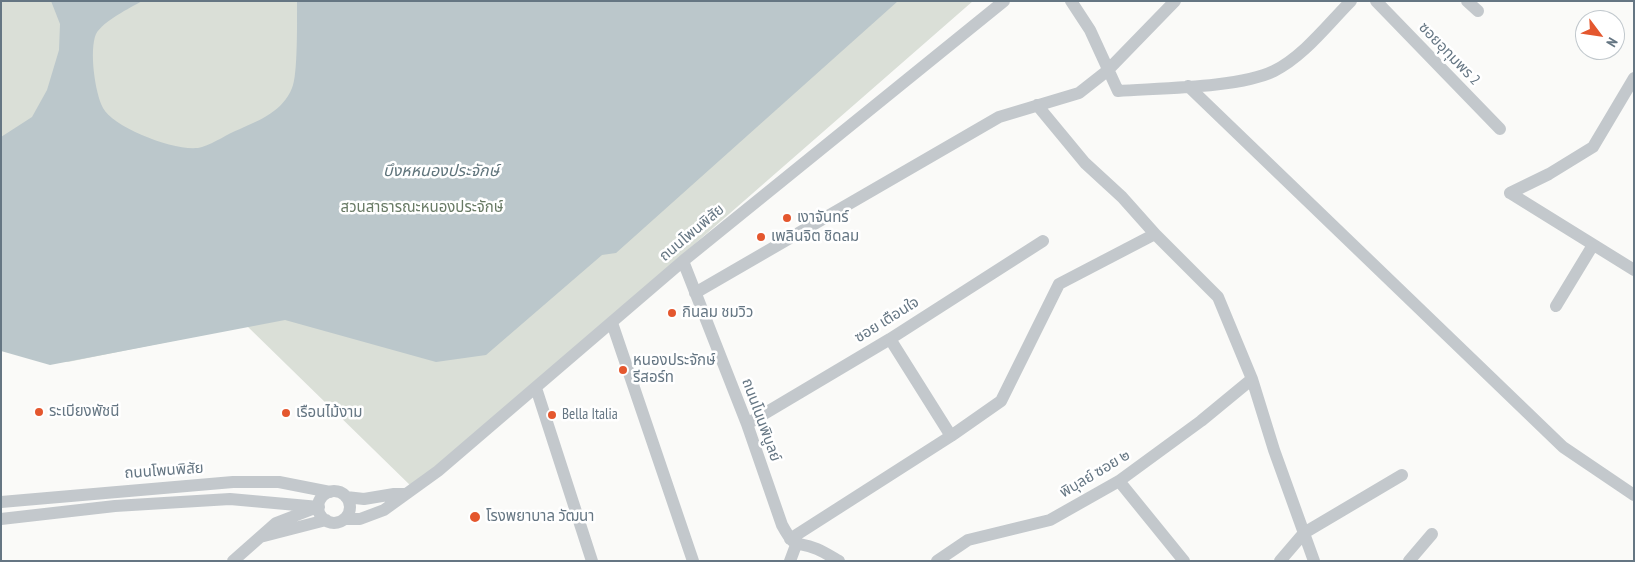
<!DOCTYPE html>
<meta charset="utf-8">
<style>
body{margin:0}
#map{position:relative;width:1635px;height:562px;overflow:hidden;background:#fafaf8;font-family:"PT Sans Narrow",sans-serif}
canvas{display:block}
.frame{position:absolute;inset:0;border:2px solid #657683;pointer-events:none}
.north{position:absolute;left:1575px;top:10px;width:50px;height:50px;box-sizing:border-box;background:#fff;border:1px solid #c1c8cd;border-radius:50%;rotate:121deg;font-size:14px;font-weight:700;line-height:20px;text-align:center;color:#657683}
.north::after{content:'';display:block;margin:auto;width:18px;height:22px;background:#e4572e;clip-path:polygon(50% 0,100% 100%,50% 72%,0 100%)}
</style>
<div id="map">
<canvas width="1635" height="562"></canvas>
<div class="frame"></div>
<div class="north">N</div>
</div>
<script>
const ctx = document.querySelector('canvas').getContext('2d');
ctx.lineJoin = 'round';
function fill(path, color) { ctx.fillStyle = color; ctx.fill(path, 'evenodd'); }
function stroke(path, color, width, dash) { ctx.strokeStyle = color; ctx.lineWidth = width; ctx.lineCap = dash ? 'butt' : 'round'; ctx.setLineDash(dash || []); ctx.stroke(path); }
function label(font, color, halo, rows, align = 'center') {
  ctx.font = font + ' "PT Sans Narrow","Noto Sans Thai",sans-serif'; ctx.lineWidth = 5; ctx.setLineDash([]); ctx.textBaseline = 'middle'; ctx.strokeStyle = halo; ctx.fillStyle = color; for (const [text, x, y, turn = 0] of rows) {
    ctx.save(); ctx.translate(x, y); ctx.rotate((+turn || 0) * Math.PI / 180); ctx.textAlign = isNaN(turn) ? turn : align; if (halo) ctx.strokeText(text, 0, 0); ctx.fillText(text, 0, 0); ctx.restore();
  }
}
fill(new Path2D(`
 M1 1H973L414 489 247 326 68 362 1 344Z`), '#dadfd7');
fill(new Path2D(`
 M51 1H142C130 8 103 21 96 34 89 50 95 93 103 108 113 128 181 154 202 147 215 143 227 134 240 129 260 120 283 111 292 88 298 76 297 18 297 1H898L616 253 602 255 486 355 436 362 285 320 50 365 1 351V137L32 117 47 90 59 50 60 24Z`), '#bbc7cb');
stroke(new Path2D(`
 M1071 1 1090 30 1118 91C1159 88 1239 88 1274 71 1304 56 1328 24 1351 1
 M1376 1 1500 129
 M1467 1 1478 11
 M1188 86 1563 447 1634 495
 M1037 105 1085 163 1122 197 1155 234 1218 297 1252 379 1274 450 1314 561
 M1510 193 1549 174 1593 147 1634 78
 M1510 193 1634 270
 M683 261 747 424 782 525C797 552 794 539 817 549 824 552 832 557 839 561
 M695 293 999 117 1079 93 1107 71 1175 1
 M1556 306 1593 245
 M612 323 693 561
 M890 339 951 436
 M536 388 592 561
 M747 424 890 339 1043 241
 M1119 481 1184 561
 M318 507a16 16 0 1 1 32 0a16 16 0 1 1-32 0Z
 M346 497 364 499 394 494H405
 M1 502 233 482H279L330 492
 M1 519 115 506 230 499 319 507
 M344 519H360L384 510 438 471 683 261 1004 1
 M260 537 326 520
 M790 539 951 436 1001 401 1059 284 1155 234
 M233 561 276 523 315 508
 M790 561 796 545
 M937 561 968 540 1050 520 1119 481 1201 421 1252 379
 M1280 561 1304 533 1402 475
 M1409 561 1432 534`), '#c3c8cc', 12);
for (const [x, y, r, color] of [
 [787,218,5,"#e4572e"],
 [761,237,5,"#e4572e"],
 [672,313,5,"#e4572e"],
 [623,370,5,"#e4572e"],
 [39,412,5,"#e4572e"],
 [286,413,5,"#e4572e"],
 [552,415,5,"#e4572e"],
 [475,517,6,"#e4572e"]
]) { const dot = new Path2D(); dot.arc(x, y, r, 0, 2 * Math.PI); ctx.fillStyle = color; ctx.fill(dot); stroke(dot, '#fff', 2); }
label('15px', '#657683', '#fff', [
 ["ซอยอุทุมพร 2",1449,54,46],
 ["ถนนโพนพิสัย",692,233,-40],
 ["ซอย เตือนใจ",887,320,-32],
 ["ถนนโนนพิบูลย์",761,420,70],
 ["ถนนโพนพิสัย",164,471,-4],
 ["พิบุลย์ ซอย ๒",1095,474,-31]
]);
label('15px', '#687a64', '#fff', [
 ["สวนสาธารณะหนองประจักษ์",422,208]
]);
label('15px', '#657683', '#fff', [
 ["เงาจันทร์",797,218],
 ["เพลินจิต ชิดลม",771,237],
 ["กินลม ชมวิว",682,313],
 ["หนองประจักษ์",633,361],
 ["รีสอร์ท",633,378],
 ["ระเบียงพัชนี",49,412],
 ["เรือนไม้งาม",296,413],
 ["Bella Italia",562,415],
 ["โรงพยาบาล วัฒนา",486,517]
], 'left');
label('italic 16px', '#60757c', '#fff', [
 ["บึงหหนองประจักษ์",441,171]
]);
</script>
